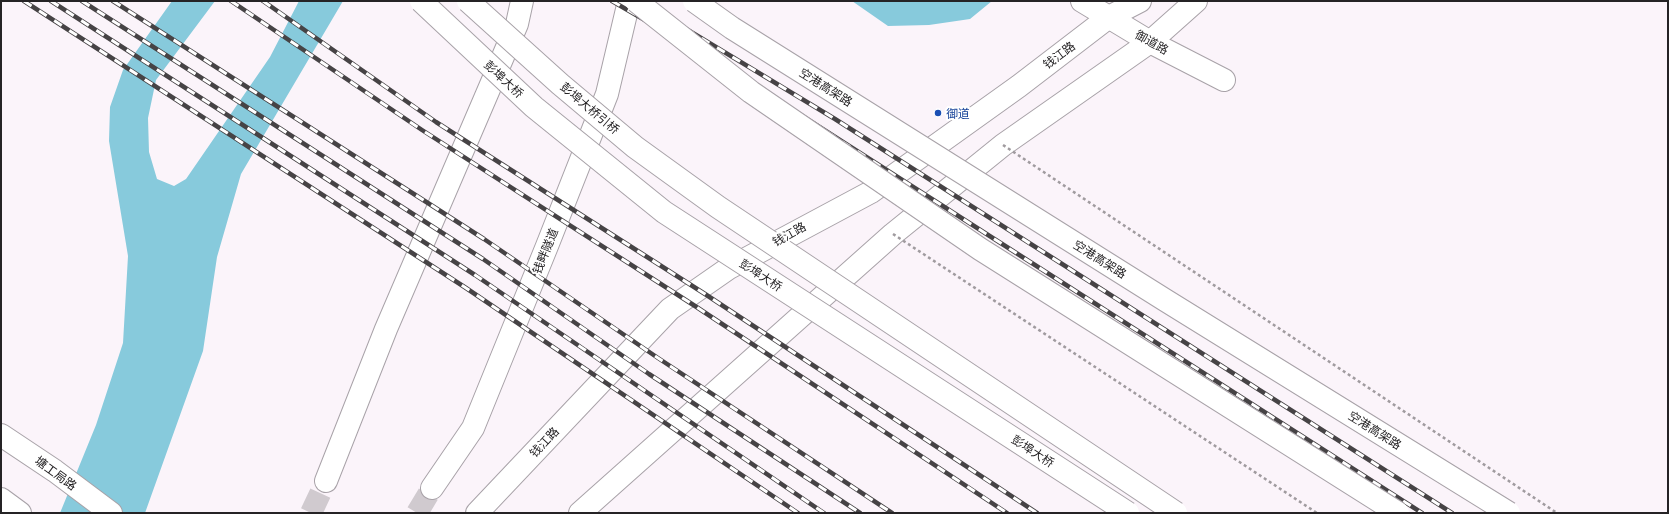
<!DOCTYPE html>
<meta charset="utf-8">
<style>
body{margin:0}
#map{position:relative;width:1669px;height:514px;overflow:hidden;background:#fbf4fa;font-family:Georgia,serif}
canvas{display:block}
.frame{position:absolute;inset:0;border:2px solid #252325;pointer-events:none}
</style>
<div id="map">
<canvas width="1669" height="514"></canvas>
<div class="frame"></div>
</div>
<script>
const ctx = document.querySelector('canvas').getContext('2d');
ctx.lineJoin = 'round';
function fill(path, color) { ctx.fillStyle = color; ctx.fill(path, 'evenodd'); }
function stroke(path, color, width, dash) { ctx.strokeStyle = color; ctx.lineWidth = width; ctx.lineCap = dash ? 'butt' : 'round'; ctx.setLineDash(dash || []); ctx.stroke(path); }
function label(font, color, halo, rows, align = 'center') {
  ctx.font = font + ' Georgia,"Noto Sans SC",serif'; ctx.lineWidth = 4; ctx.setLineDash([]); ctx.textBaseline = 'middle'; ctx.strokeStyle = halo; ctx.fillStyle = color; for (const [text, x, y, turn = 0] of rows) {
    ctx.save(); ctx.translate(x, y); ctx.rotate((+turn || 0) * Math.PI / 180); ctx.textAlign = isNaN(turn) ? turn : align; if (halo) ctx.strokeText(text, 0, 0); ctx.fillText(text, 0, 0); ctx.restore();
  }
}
fill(new Path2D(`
 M172 1H215L156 80 148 118 149 152 157 179 174 186 186 179 270 57 299 1H343L241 174 217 257 203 351 145 513H60L96 425 123 343 128 256 109 141 110 107 123 70Z
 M852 1H992L970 19 929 25 888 26Z`), '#87cadc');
stroke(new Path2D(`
 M311 513 326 481
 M417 513 432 488`), '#d0cacf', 22, [22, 11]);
const minor = new Path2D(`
 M1082 1 1150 42 1224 80`);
const major = new Path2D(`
 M1 435 55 471 111 513
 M326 481 386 329 517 24 522 1
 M432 488 473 428 547 246 607 94 629 1
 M1 499 20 513
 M477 513 670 309 729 268 871 192 1019 86 1109 17 1140 1
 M580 513 893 234 1003 145 1150 42 1196 1`);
stroke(minor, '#a8a2a8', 24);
stroke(major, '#a8a2a8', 24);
stroke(minor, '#fff', 22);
stroke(major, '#fff', 22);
const rail = new Path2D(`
 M24 1 466 288 798 513
 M51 1 475 275 824 513
 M82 1 483 259 649 374 860 513
 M113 1 484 239 658 358 892 513
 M231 1 422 130 695 306 1007 513
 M263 1 436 122 705 294 1037 513
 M612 1 729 69 1422 513
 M640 1 835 119 1452 513`);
stroke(rail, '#464345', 4.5);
stroke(rail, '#fff', 3, [9]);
const majorBridge = new Path2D(`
 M421 1 534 107 664 212 1128 513
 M468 1 560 84 635 147 718 207 1176 513`);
const highwayBridge = new Path2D(`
 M636 1 751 92 980 249 1398 513
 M694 1 732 28 1165 300 1509 513`);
stroke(majorBridge, '#a8a2a8', 24, []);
stroke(highwayBridge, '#a8a2a8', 24, []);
stroke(new Path2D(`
 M1003 145 1557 513
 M893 234 1317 513`), '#a09b9f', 2.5, [3, 3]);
stroke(majorBridge, '#fff', 22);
stroke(highwayBridge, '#fff', 22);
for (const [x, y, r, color] of [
 [938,113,4,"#1a4fb4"]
]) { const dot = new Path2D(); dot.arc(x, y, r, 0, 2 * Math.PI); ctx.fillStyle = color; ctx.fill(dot); stroke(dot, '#fff', 1.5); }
label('12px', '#252325', '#fff', [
 ["御道路",1152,42,29],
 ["钱江路",1059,55,-37],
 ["彭埠大桥",504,79,43],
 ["空港高架路",826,87,32],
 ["彭埠大桥引桥",590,108,40],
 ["钱江路",789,234,-29],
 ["钱畔隧道",545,251,-68],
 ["空港高架路",1100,259,32],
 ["彭埠大桥",761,275,33],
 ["空港高架路",1375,430,32],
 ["钱江路",544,442,-47],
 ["彭埠大桥",1033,451,33],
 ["塘工局路",56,473,36]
]);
label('12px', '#164399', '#fff', [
 ["御道",946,113]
], 'left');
</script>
